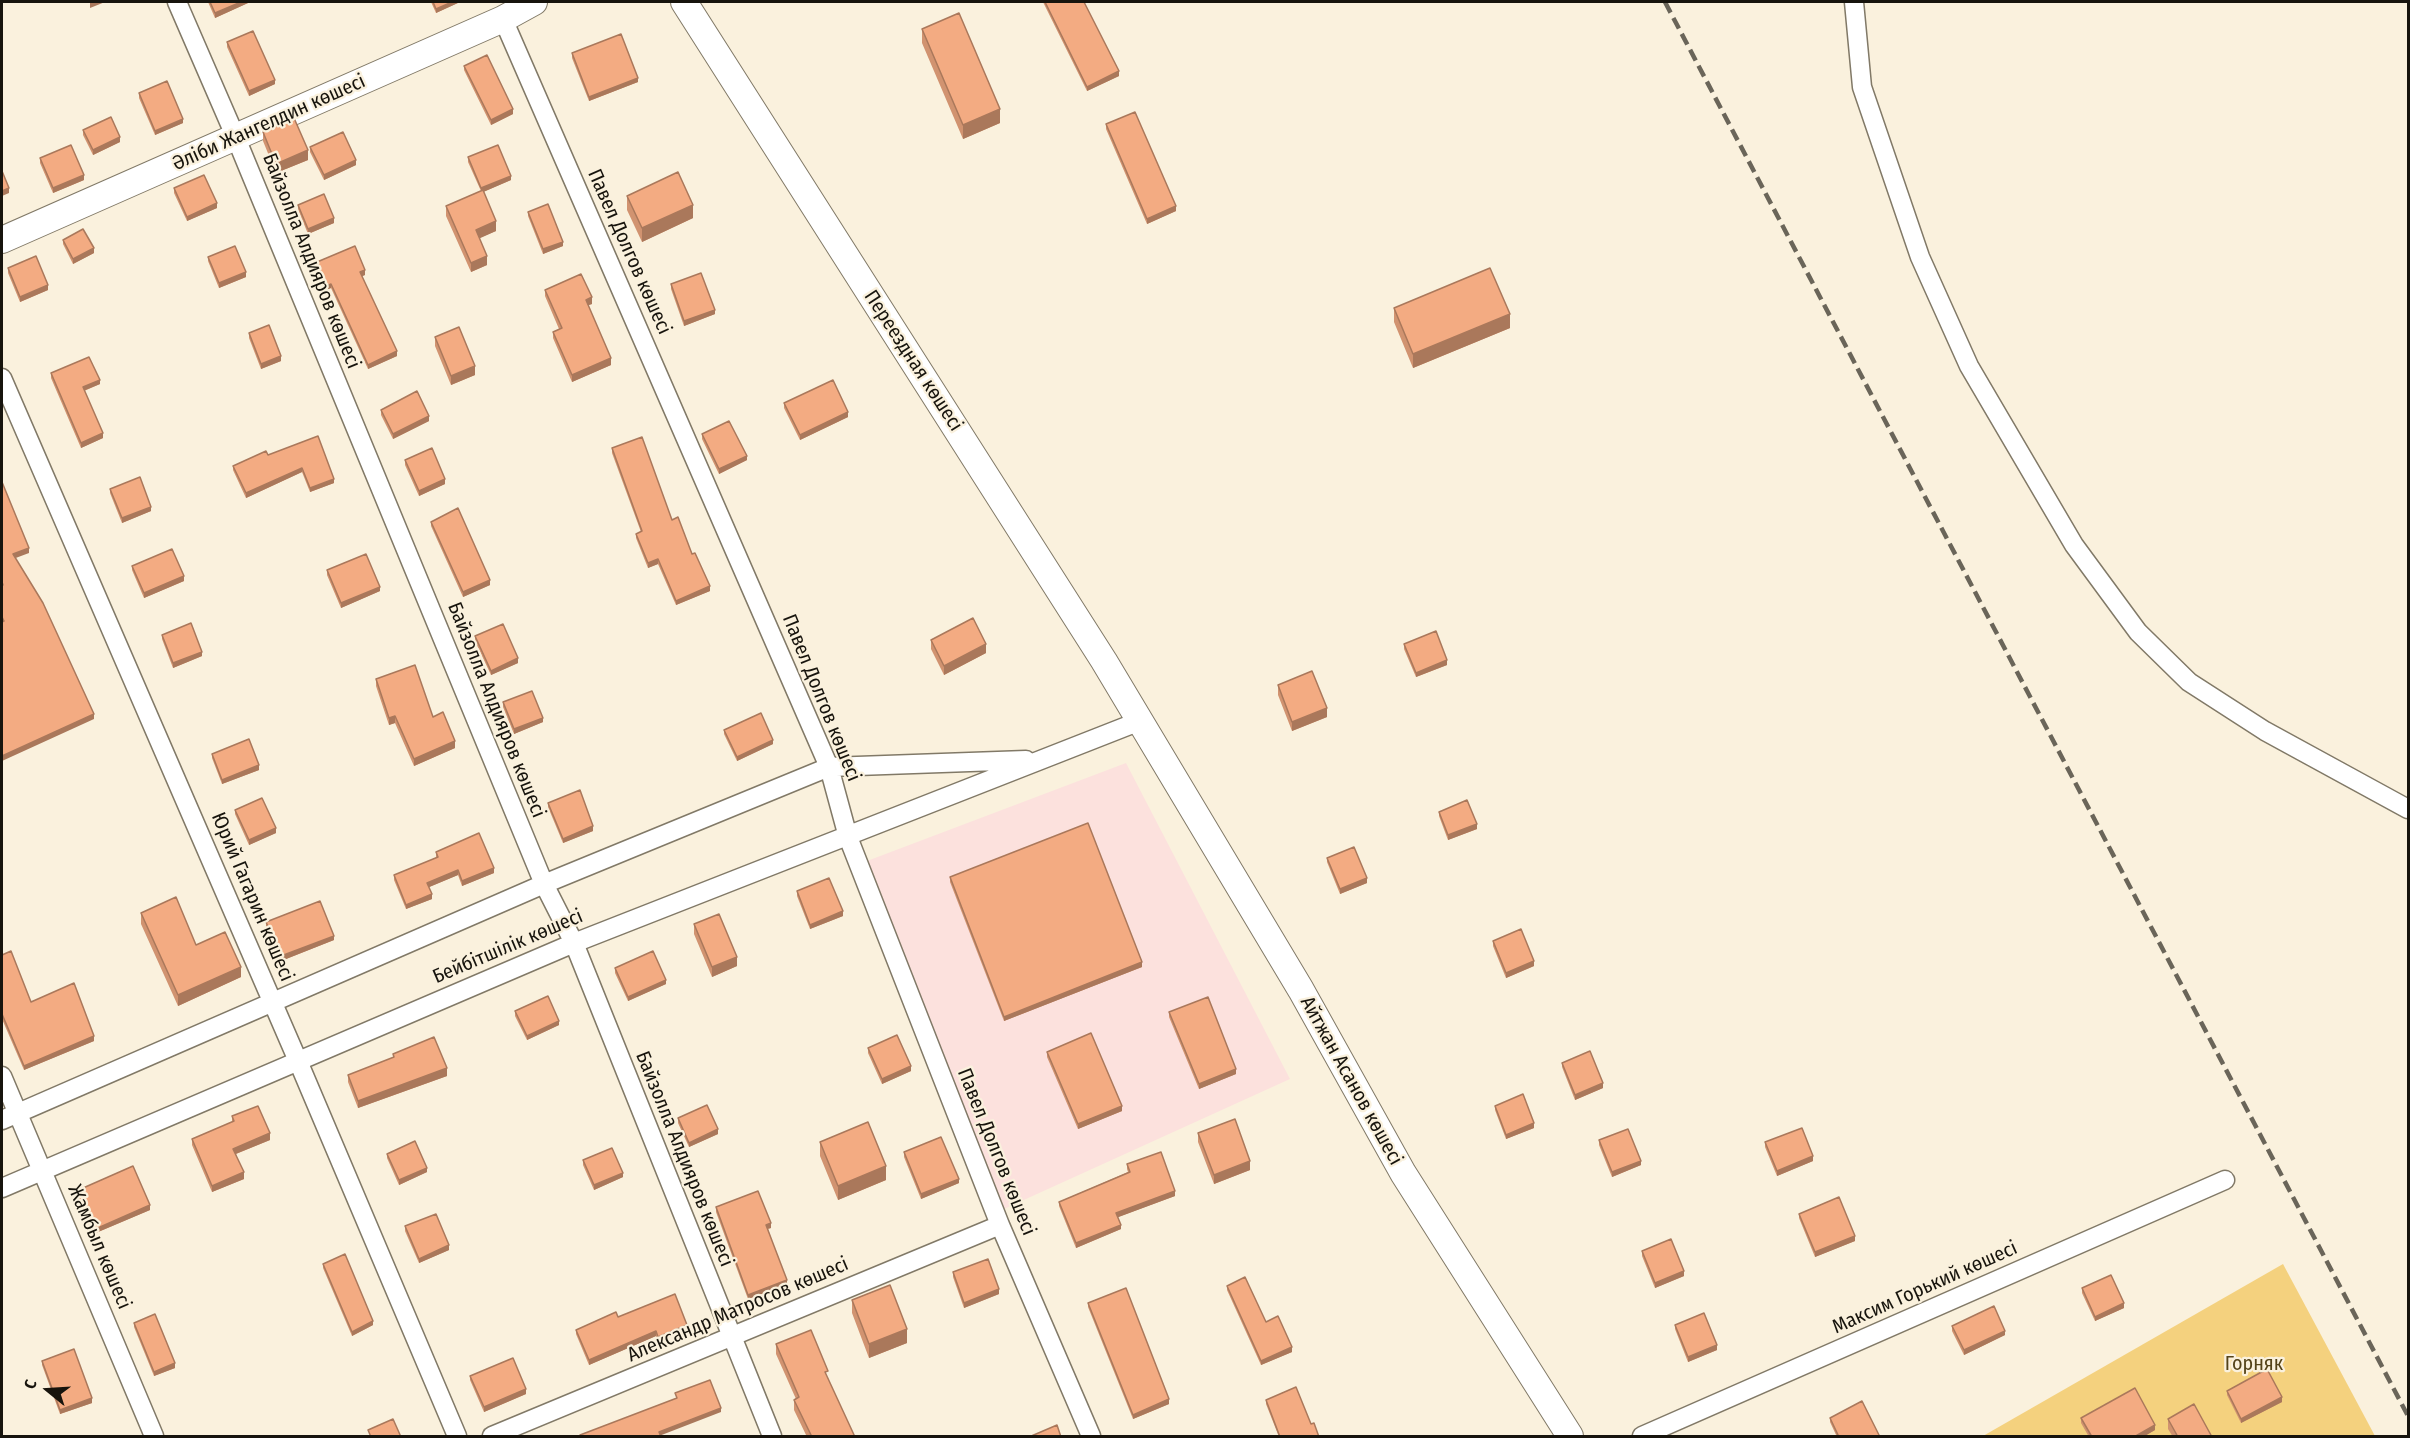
<!DOCTYPE html>
<meta charset="utf-8">
<style>
body{margin:0}
#map{position:relative;width:2410px;height:1438px;overflow:hidden;background:#faf1dd;font-family:"Fira Sans Condensed",sans-serif}
canvas{display:block}
.frame{position:absolute;inset:0;border:3px solid #17140d;pointer-events:none}
.north{position:absolute;left:18px;top:1360px;width:60px;height:60px;-webkit-text-stroke:4px #faf1dd;paint-order:stroke;rotate:288deg;font-size:16px;font-weight:700;line-height:24px;text-align:center;color:#17140d}
.north::after{content:'';display:block;margin:auto;width:21px;height:27px;background:#17140d;clip-path:polygon(50% 0,100% 100%,50% 72%,0 100%)}
</style>
<div id="map">
<canvas width="2410" height="1438"></canvas>
<div class="frame"></div>
<div class="north">С</div>
</div>
<script>
const ctx = document.querySelector('canvas').getContext('2d');
ctx.lineJoin = 'round';
function fill(path, color) { ctx.fillStyle = color; ctx.fill(path, 'evenodd'); }
function stroke(path, color, width, dash) { ctx.strokeStyle = color; ctx.lineWidth = width; ctx.lineCap = dash ? 'butt' : 'round'; ctx.setLineDash(dash || []); ctx.stroke(path); }
function label(font, color, halo, rows, align = 'center') {
  ctx.font = font + ' "Fira Sans Condensed",sans-serif'; ctx.lineWidth = 4.5; ctx.setLineDash([]); ctx.textBaseline = 'middle'; ctx.strokeStyle = halo; ctx.fillStyle = color; for (const [text, x, y, turn = 0] of rows) {
    ctx.save(); ctx.translate(x, y); ctx.rotate((+turn || 0) * Math.PI / 180); ctx.textAlign = isNaN(turn) ? turn : align; if (halo) ctx.strokeText(text, 0, 0); ctx.fillText(text, 0, 0); ctx.restore();
  }
}
fill(new Path2D(`
 M1126 763 1290 1079 1004 1209 867 861Z`), '#fce1dd');
fill(new Path2D(`
 M2283 1264 2375 1436H1983Z`), '#f4d17e');
const street = new Path2D(`
 M177 2 236 138 544 884 574 943 772 1436
 M1854 2 1862 87 1920 257 1969 366 2074 545 2138 632 2189 682 2265 731 2408 809
 M503 19 829 767 848 837 1000 1225 1091 1436
 M2 378 298 1061 457 1436
 M2 1076 154 1436
 M2 1120 544 884 829 767 1026 760
 M2 1188 574 943 1140 721
 M492 1436 1000 1225
 M1642 1436 2225 1180`);
const secondary = new Path2D(`
 M684 2 1104 661 1301 990 1403 1173 1570 1436
 M2 240 503 19 534 2`);
stroke(street, '#817967', 21);
stroke(secondary, '#817967', 28);
stroke(street, '#fff', 18);
stroke(secondary, '#fff', 26);
stroke(new Path2D(`
 M1665 2 2408 1416`), '#6a6559', 4.5, [12, 6]);
fill(new Path2D(`
 M208 2H248V3L215 18Z
 M431 2H460L436 13Z
 M1043 2H1084L1119 76 1087 91Z
 M922 29 1000 123 963 139 922 43Z
 M227 42 275 84 249 96 227 47Z
 M572 53 638 82 589 101 572 58Z
 M464 66 513 114 491 125 464 70Z
 M139 93 183 123 155 135 139 98Z
 M1106 124 1176 211 1147 224 1106 129Z
 M83 130 120 142 93 155 83 135Z
 M263 132 308 160 276 173 263 141Z
 M310 147 356 165 324 180 310 152Z
 M468 157 511 180 483 192 496 231 479 238 487 265 471 272 446 216V206L481 191 468 162Z
 M40 158 84 180 53 193 40 163Z
 M174 188 217 208 187 221 174 193Z
 M627 196 693 218 642 242 627 210Z
 M298 205 334 223 308 234 298 209Z
 M528 212 563 246 543 254 528 216Z
 M63 240 94 253 73 264 63 244Z
 M208 257 246 277 219 288 208 261Z
 M317 262 365 275 362 276 397 356 368 369 331 288 326 290 317 266Z
 M8 268 48 290 20 302 8 273Z
 M671 284 715 314 684 326 671 289Z
 M545 290 592 304 588 305 611 365 572 382 553 338V332L559 329 545 296Z
 M1394 308 1510 328 1413 368 1394 322Z
 M249 333 281 361 261 369 249 338Z
 M435 337 475 375 451 385 435 346Z
 M51 373 100 384 84 391 103 438 81 448 51 378Z
 M784 403 848 417 800 440 784 408Z
 M381 410 429 421 393 439 381 415Z
 M702 434 747 460 719 474 702 439Z
 M318 436 334 483 310 492 302 472 246 498 233 470V466L268 455Z
 M612 448 672 520 692 554 710 591 676 605 658 564 648 568 636 538V534L641 532 612 453Z
 M405 460 445 484 419 496 405 465Z
 M110 489 151 511 122 523 110 493Z
 M431 522 490 585 463 597 431 526Z
 M132 566 184 581 144 598 132 570Z
 M327 570 380 591 341 608 327 575Z
 M162 635 202 656 173 668 162 639Z
 M475 636 518 663 491 675 475 641Z
 M931 640 986 653 944 675 931 649Z
 M1404 644 1447 665 1416 677 1404 649Z
 M376 679 433 717 455 748 414 766 395 723 389 725 376 686Z
 M1278 685 1327 717 1292 731 1278 695Z
 M503 702 543 722 514 734 503 707Z
 M724 730 773 744 737 761 724 734Z
 M212 754 259 770 222 784 212 758Z
 M548 803 593 831 563 843 548 807Z
 M235 810 276 833 249 845 235 814Z
 M1439 812 1477 829 1448 840 1439 816Z
 M436 852 494 873 462 886 458 875 429 887 432 899 406 909 394 880V875L436 858Z
 M1327 858 1367 883 1340 894 1327 862Z
 M950 877 1142 967 1004 1021 950 882Z
 M797 891 843 916 810 929 797 896Z
 M141 913 196 945 241 977 178 1006 141 924Z
 M266 922 334 940 281 961 266 927Z
 M694 924 737 966 712 977 694 934Z
 M1493 941 1534 966 1506 978 1493 946Z
 M2 955 31 1002 94 1041 24 1070 2 1019Z
 M615 968 666 984 628 1001 615 973Z
 M515 1011 559 1025 527 1040 515 1016Z
 M1169 1012 1236 1074 1199 1089 1169 1017Z
 M868 1048 911 1071 882 1084 868 1053Z
 M1047 1052 1122 1111 1078 1129 1047 1057Z
 M393 1054 447 1076 358 1108 348 1082V1075L393 1058Z
 M1562 1063 1603 1088 1575 1100 1562 1067Z
 M1495 1106 1534 1128 1506 1139 1495 1110Z
 M232 1116 270 1140 236 1154 244 1179 212 1192 192 1145V1139L232 1122Z
 M678 1118 718 1134 689 1147 678 1123Z
 M1198 1133 1250 1170 1214 1184 1198 1142Z
 M1599 1140 1641 1165 1612 1177 1599 1145Z
 M820 1142 886 1180 838 1200 820 1156Z
 M1765 1142 1813 1161 1777 1176 1765 1147Z
 M904 1152 959 1183 921 1199 904 1157Z
 M387 1154 427 1172 399 1185 387 1158Z
 M583 1160 623 1177 594 1190 583 1165Z
 M1127 1164 1175 1196 1118 1217 1121 1229 1076 1248 1059 1206V1202L1128 1172 1127 1169Z
 M74 1192 150 1210 91 1235 74 1197Z
 M716 1207 771 1228 768 1229 787 1285 748 1299 716 1212Z
 M1799 1214 1855 1241 1815 1257 1799 1218Z
 M405 1226 449 1250 419 1263 405 1231Z
 M1642 1251 1684 1276 1655 1288 1642 1256Z
 M323 1264 373 1325 352 1336 323 1268Z
 M953 1272 999 1294 964 1308 953 1277Z
 M1227 1286 1266 1322 1292 1352 1261 1365 1227 1290Z
 M2082 1288 2124 1308 2095 1321 2082 1293Z
 M852 1300 907 1343 869 1358 852 1313Z
 M1088 1303 1169 1404 1133 1419 1088 1307Z
 M134 1323 175 1368 154 1376 134 1327Z
 M1675 1325 1717 1350 1688 1362 1675 1329Z
 M1952 1326 2005 1335 1964 1355 1952 1331Z
 M576 1330H687L658 1341 656 1336 589 1365 576 1334Z
 M776 1344 828 1379 855 1437H807L794 1410V1400L796 1399 776 1354Z
 M42 1361 92 1403 60 1414 42 1365Z
 M470 1376 526 1394 484 1412 470 1380Z
 M2227 1391 2282 1402 2241 1423 2227 1395Z
 M1266 1400 1311 1424 1319 1437H1279L1266 1404Z
 M1830 1418 1880 1437H1837L1830 1422Z
 M2081 1418 2155 1430 2143 1437H2089L2081 1423Z
 M2168 1419 2212 1437H2173L2168 1429Z`), '#d19370');
fill(new Path2D(`
 M94 2H105L90 8V3Z
 M241 2H248V3L215 18V13Z
 M452 2H460L436 13V9Z
 M1119 71V76L1087 91V87Z
 M638 78V82L589 101V97Z
 M275 80V84L249 96V91Z
 M513 109V114L491 125V120Z
 M1000 109V123L963 139V125Z
 M183 119V123L155 135V131Z
 M120 137V142L93 155V150Z
 M308 150V160L276 173V164Z
 M356 160V165L324 180V175Z
 M84 175V180L53 193V188Z
 M511 176V180L481 193V188Z
 M9 188V193L2 196V191Z
 M217 203V208L187 221V217Z
 M693 205V218L642 242V228Z
 M1176 206V211L1147 224V219Z
 M334 218V223L308 234V229Z
 M496 221V231L476 240V230Z
 M563 242V246L543 254V249Z
 M94 248V253L73 264V259Z
 M487 256V265L471 272V263Z
 M365 270V275L360 277V272Z
 M246 272V277L219 288V283Z
 M331 284V288L326 290V286Z
 M48 285V290L20 302V297Z
 M592 297V304L586 306V300Z
 M715 310V314L684 326V321Z
 M1510 314V328L1413 368V354Z
 M397 351V356L368 369V365Z
 M281 356V361L261 369V364Z
 M611 358V365L572 382V375Z
 M475 366V375L451 385V376Z
 M100 380V384L83 391V387Z
 M848 412V417L800 440V435Z
 M429 416V421L393 439V434Z
 M103 433V438L81 448V443Z
 M747 456V460L719 474V469Z
 M302 468V472L246 498V493Z
 M334 479V483L310 492V488Z
 M445 479V484L419 496V491Z
 M151 507V511L122 523V518Z
 M29 548V553L13 559V554Z
 M658 559V564L648 568V563Z
 M184 576V581L144 598V593Z
 M490 580V585L463 597V592Z
 M710 586V591L676 605V601Z
 M380 587V591L341 608V603Z
 M986 644V653L944 675V666Z
 M202 652V656L173 668V663Z
 M518 658V663L491 675V671Z
 M1447 660V665L1416 677V673Z
 M1327 708V717L1292 731V722Z
 M94 714V719L2 761V756Z
 M395 716V723L389 725V718Z
 M543 718V722L514 734V729Z
 M773 740V744L737 761V757Z
 M455 741V748L414 766V759Z
 M259 765V770L222 784V780Z
 M1477 824V829L1448 840V835Z
 M593 826V831L563 843V839Z
 M276 828V833L249 845V840Z
 M494 868V873L462 886V881Z
 M458 870V875L427 888V883Z
 M1367 878V883L1340 894V889Z
 M432 894V899L406 909V905Z
 M843 911V916L810 929V925Z
 M334 936V940L281 961V956Z
 M737 957V966L712 977V967Z
 M1534 961V966L1506 978V973Z
 M1142 962V967L1004 1021V1017Z
 M241 967V977L178 1006V995Z
 M666 980V984L628 1001V997Z
 M559 1021V1025L527 1040V1036Z
 M94 1036V1041L24 1070V1066Z
 M911 1066V1071L882 1084V1079Z
 M447 1068V1076L358 1108V1101Z
 M1236 1069V1074L1199 1089V1084Z
 M1603 1083V1088L1575 1100V1095Z
 M1122 1106V1111L1078 1129V1124Z
 M1534 1123V1128L1506 1139V1135Z
 M718 1129V1134L689 1147V1143Z
 M270 1133V1140L233 1155V1149Z
 M1813 1156V1161L1777 1176V1171Z
 M1250 1161V1170L1214 1184V1175Z
 M1641 1161V1165L1612 1177V1172Z
 M886 1166V1180L838 1200V1186Z
 M427 1168V1172L399 1185V1180Z
 M244 1172V1179L212 1192V1186Z
 M623 1173V1177L594 1190V1185Z
 M959 1179V1183L921 1199V1194Z
 M1175 1191V1196L1116 1218V1213Z
 M150 1205V1210L91 1235V1231Z
 M771 1223V1228L766 1229V1225Z
 M1121 1225V1229L1076 1248V1243Z
 M1855 1236V1241L1815 1257V1252Z
 M449 1245V1250L419 1263V1259Z
 M1684 1271V1276L1655 1288V1283Z
 M787 1280V1285L748 1299V1295Z
 M999 1289V1294L964 1308V1303Z
 M2124 1303V1308L2095 1321V1317Z
 M373 1321V1325L352 1336V1332Z
 M687 1325V1330L658 1341V1337Z
 M907 1329V1343L869 1358V1344Z
 M656 1331V1336L589 1365V1360Z
 M2005 1331V1335L1964 1355V1350Z
 M1717 1345V1350L1688 1362V1357Z
 M1292 1347V1352L1261 1365V1361Z
 M175 1363V1368L154 1376V1372Z
 M526 1389V1394L484 1412V1407Z
 M2282 1397V1402L2241 1423V1419Z
 M92 1398V1403L60 1414V1410Z
 M1169 1399V1404L1133 1419V1415Z
 M721 1408V1412L659 1436V1432Z
 M2155 1425V1430L2143 1437H2134Z`), '#aa785b');
const building = new Path2D(`
 M210 2H241L215 13Z
 M433 2H452L436 9Z
 M1045 2H1084L1119 71 1087 87Z
 M959 13 1000 109 963 125 922 29Z
 M253 31 275 80 249 91 227 42Z
 M621 34 638 78 589 97 572 53Z
 M487 55 513 109 491 120 464 66Z
 M167 81 183 119 155 131 139 93Z
 M1135 112 1176 206 1147 219 1106 124Z
 M111 117 120 137 93 150 83 130Z
 M294 118 308 150 276 164 263 132Z
 M343 132 356 160 324 175 310 147Z
 M71 145 84 175 53 188 40 158Z
 M498 145 511 176 481 188 468 157Z
 M2 171 9 188 2 191Z
 M678 172 693 205 642 228 627 196Z
 M204 175 217 203 187 217 174 188Z
 M483 190 496 221 476 230 487 256 471 263 446 206Z
 M324 194 334 218 308 229 298 205Z
 M548 204 563 242 543 249 528 212Z
 M83 229 94 248 73 259 63 240Z
 M235 246 246 272 219 283 208 257Z
 M355 246 365 270 360 272 397 351 368 365 331 284 326 286 317 262Z
 M36 256 48 285 20 297 8 268Z
 M1490 268 1510 314 1413 354 1394 308Z
 M701 273 715 310 684 321 671 284Z
 M581 274 592 297 586 300 611 358 572 375 553 332 562 328 545 290Z
 M269 325 281 356 261 364 249 333Z
 M459 327 475 366 451 376 435 337Z
 M89 357 100 380 83 387 103 433 81 443 51 373Z
 M833 380 848 412 800 435 784 403Z
 M417 391 429 416 393 434 381 410Z
 M729 421 747 456 719 469 702 434Z
 M318 436 334 479 310 488 302 468 246 493 233 466 266 451 268 455Z
 M642 437 672 520 678 517 692 554 695 553 710 586 676 601 658 559 648 563 636 534 642 531 612 448Z
 M432 448 445 479 419 491 405 460Z
 M140 477 151 507 122 518 110 489Z
 M2 482 29 548 13 554 43 603 94 714 2 756V622L4 621 2 617V585H3L2 582Z
 M458 508 490 580 463 592 431 522Z
 M172 549 184 576 144 593 132 566Z
 M366 554 380 587 341 603 327 570Z
 M973 618 986 644 944 666 931 640Z
 M191 623 202 652 173 663 162 635Z
 M503 624 518 658 491 671 475 636Z
 M1436 631 1447 660 1416 673 1404 644Z
 M415 665 433 717 443 712 455 741 414 759 395 716 389 718 376 679Z
 M1312 671 1327 708 1292 722 1278 685Z
 M532 691 543 718 514 729 503 702Z
 M761 713 773 740 737 757 724 730Z
 M249 739 259 765 222 780 212 754Z
 M580 790 593 826 563 839 548 803Z
 M262 798 276 828 249 840 235 810Z
 M1467 800 1477 824 1448 835 1439 812Z
 M1088 823 1142 962 1004 1017 950 877Z
 M479 833 494 868 462 881 458 870 427 883 432 894 406 905 394 875 438 857 436 852Z
 M1354 847 1367 878 1340 889 1327 858Z
 M829 878 843 911 810 925 797 891Z
 M176 897 196 945 225 932 241 967 178 995 141 913Z
 M320 901 334 936 281 956 266 922Z
 M719 914 737 957 712 967 694 924Z
 M1521 929 1534 961 1506 973 1493 941Z
 M11 951 31 1002 74 983 94 1036 24 1066 2 1014V955Z
 M653 951 666 980 628 997 615 968Z
 M548 996 559 1021 527 1036 515 1011Z
 M1208 997 1236 1069 1199 1084 1169 1012Z
 M1091 1033 1122 1106 1078 1124 1047 1052Z
 M897 1035 911 1066 882 1079 868 1048Z
 M434 1037 447 1068 358 1101 348 1075 394 1057 393 1054Z
 M1590 1051 1603 1083 1575 1095 1562 1063Z
 M1523 1094 1534 1123 1506 1135 1495 1106Z
 M707 1105 718 1129 689 1143 678 1118Z
 M258 1106 270 1133 233 1149 244 1172 212 1186 192 1139 234 1121 232 1116Z
 M1235 1119 1250 1161 1214 1175 1198 1133Z
 M868 1122 886 1166 838 1186 820 1142Z
 M1802 1128 1813 1156 1777 1171 1765 1142Z
 M1628 1129 1641 1161 1612 1172 1599 1140Z
 M941 1137 959 1179 921 1194 904 1152Z
 M415 1141 427 1168 399 1180 387 1154Z
 M612 1148 623 1173 594 1185 583 1160Z
 M1161 1152 1175 1191 1116 1213 1121 1225 1076 1243 1059 1202 1130 1172 1127 1164Z
 M133 1166 150 1205 91 1231 74 1192Z
 M758 1191 771 1223 766 1225 787 1280 748 1295 716 1207Z
 M1839 1197 1855 1236 1815 1252 1799 1214Z
 M436 1214 449 1245 419 1259 405 1226Z
 M1671 1239 1684 1271 1655 1283 1642 1251Z
 M345 1254 373 1321 352 1332 323 1264Z
 M988 1259 999 1289 964 1303 953 1272Z
 M2111 1275 2124 1303 2095 1317 2082 1288Z
 M1245 1277 1266 1322 1278 1316 1292 1347 1261 1361 1227 1286Z
 M890 1285 907 1329 869 1344 852 1300Z
 M1126 1288 1169 1399 1133 1415 1088 1303Z
 M675 1294 687 1325 658 1337 656 1331 589 1360 576 1330 616 1312 618 1317Z
 M1994 1306 2005 1331 1964 1350 1952 1326Z
 M1704 1313 1717 1345 1688 1357 1675 1325Z
 M155 1314 175 1363 154 1372 134 1323Z
 M811 1330 828 1371 825 1372 855 1437H812L794 1400 799 1397 776 1344Z
 M74 1349 92 1398 60 1410 42 1361Z
 M513 1358 526 1389 484 1407 470 1376Z
 M2267 1369 2282 1397 2241 1419 2227 1391Z
 M710 1380 721 1408 659 1432 661 1437H581L580 1435 677 1398 675 1393Z
 M1296 1387 1311 1424 1314 1423 1319 1437H1280L1266 1400Z
 M2135 1388 2155 1425 2134 1437H2092L2081 1418Z
 M1862 1401 1880 1437H1839L1830 1418Z
 M2194 1404 2212 1437H2178L2168 1419Z
 M393 1419 401 1437H371L368 1430Z
 M1057 1425 1061 1437H1029Z`);
fill(building, '#f3ab82');
stroke(building, '#aa785b', 1.5);
label('20px', '#17140d', '#faf1dd', [
 ["Әліби Жангелдин көшесі",269,123,-24],
 ["Павел Долгов көшесі",629,252,66],
 ["Байзолла Алдияров көшесі",311,261,68],
 ["Переездная көшесі",913,361,57],
 ["Павел Долгов көшесі",821,698,68],
 ["Байзолла Алдияров көшесі",496,710,68],
 ["Юрий Гагарин көшесі",252,897,67],
 ["Бейбітшілік көшесі",508,947,-23],
 ["Айтжан Асанов көшесі",1351,1081,61],
 ["Павел Долгов көшесі",996,1152,68],
 ["Байзолла Алдияров көшесі",684,1159,68],
 ["Жамбыл көшесі",99,1247,67],
 ["Максим Горький көшесі",1925,1288,-24],
 ["Александр Матросов көшесі",738,1310,-23]
]);
label('20px', '#544319', '#faf1dd', [
 ["Горняк",2254,1364]
]);
</script>
